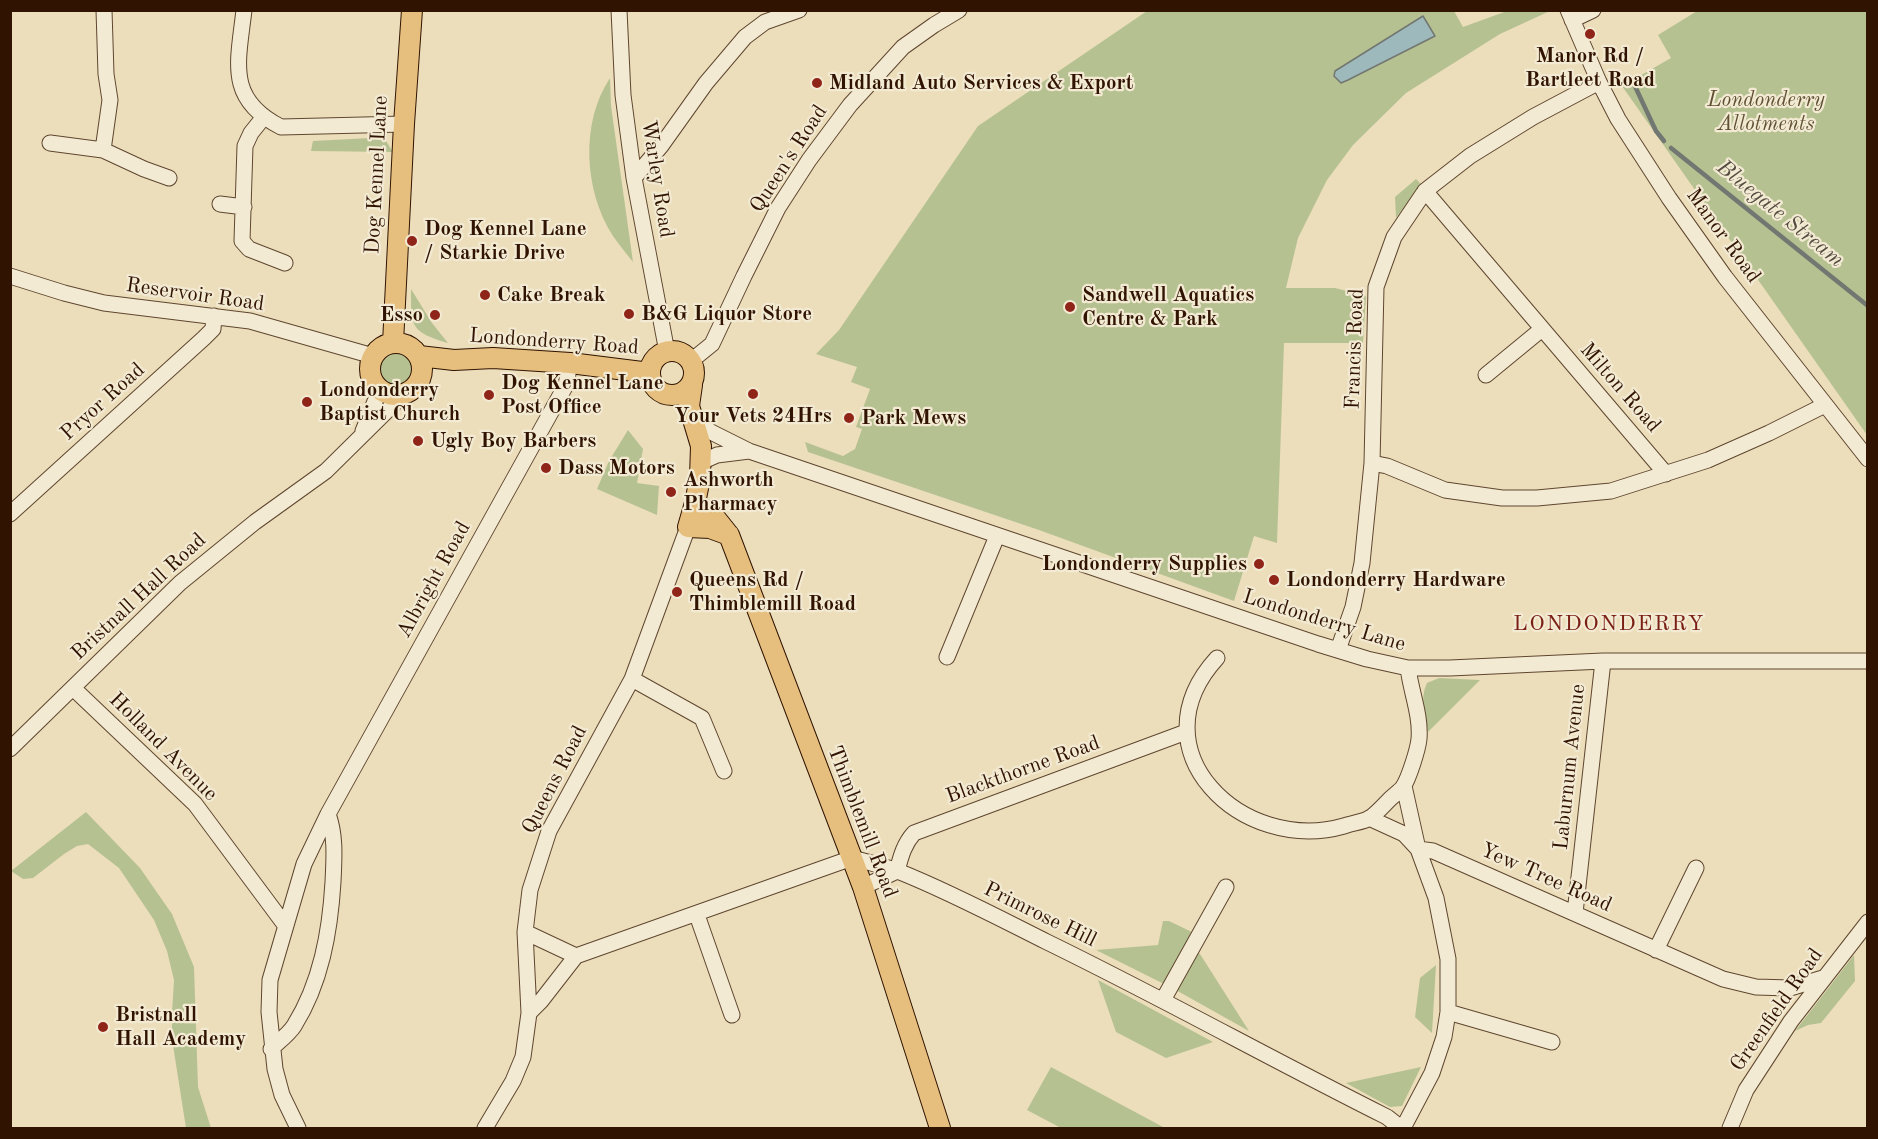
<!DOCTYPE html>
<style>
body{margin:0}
#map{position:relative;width:1878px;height:1139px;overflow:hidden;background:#ecdebb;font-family:"Old Standard TT",serif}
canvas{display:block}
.frame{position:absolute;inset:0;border:12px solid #301300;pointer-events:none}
</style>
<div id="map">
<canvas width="1878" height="1139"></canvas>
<div class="frame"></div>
</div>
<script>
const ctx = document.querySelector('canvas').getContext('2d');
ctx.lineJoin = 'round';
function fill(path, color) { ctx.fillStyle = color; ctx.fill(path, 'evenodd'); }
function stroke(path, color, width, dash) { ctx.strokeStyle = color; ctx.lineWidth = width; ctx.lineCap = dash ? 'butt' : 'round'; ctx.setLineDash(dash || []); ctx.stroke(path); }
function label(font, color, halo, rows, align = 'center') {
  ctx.font = font + ' "Old Standard TT",serif'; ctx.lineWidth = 4.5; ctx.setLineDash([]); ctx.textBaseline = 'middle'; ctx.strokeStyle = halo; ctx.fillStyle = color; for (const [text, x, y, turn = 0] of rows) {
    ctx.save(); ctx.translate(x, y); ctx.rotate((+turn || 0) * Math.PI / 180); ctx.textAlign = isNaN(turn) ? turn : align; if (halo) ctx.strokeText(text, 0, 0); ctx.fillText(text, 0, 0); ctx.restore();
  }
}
fill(new Path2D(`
 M1147 11H1454L1463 27 1507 11H1550L1500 34 1406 93 1353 145 1327 180 1298 238 1286 288H1335L1366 296 1363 343H1284L1277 543 1254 536 1234 601 1039 530 808 452 805 442 843 456 855 449 862 429 856 427 870 389 851 382 857 367 816 354 839 330 978 126Z
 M1697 11H1867V435L1622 86 1671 58 1658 35Z
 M610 78 611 106 633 262C626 253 619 245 613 236 584 191 580 123 610 78Z
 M370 138 386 141 393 152 311 151 313 141Z
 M1416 179 1423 186 1412 197 1396 218 1395 197Z
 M411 289 432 323 448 343C410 332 411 326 411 289Z
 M379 368a17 17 0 1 1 34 0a17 17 0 1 1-34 0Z
 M628 430 643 449 637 483 659 486 657 515 597 489 609 461Z
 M1439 678 1480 680 1428 732C1426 714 1419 700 1427 683Z
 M86 812 140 868 172 914 194 967 198 1087 211 1128H186L172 1039V1013L174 980 167 951 154 920 119 868 88 844 77 846 64 854 33 878 23 879 11 871Z
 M1163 921H1169L1194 933 1188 946 1200 954 1249 1031 1174 989 1096 950 1158 945Z
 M1854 955 1855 981 1821 1023 1808 1025 1795 1031Z
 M1436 965 1432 1033 1415 1017 1420 978Z
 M1098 980 1213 1042 1166 1058 1116 1032Z
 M1051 1067 1165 1128H1061L1027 1110Z
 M1421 1067 1402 1106 1390 1107 1346 1083Z`), '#b6c191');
const water = new Path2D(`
 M1423 16 1435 36 1348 80 1341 83 1334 76 1335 71Z`);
fill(water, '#9eb9bc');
stroke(water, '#727771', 1.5);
stroke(new Path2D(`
 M1633 82 1656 131 1664 141
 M1671 148 1868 306`), '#727771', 4.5);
const minor = new Path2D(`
 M244 10C238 63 226 99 281 127L404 124
 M619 10 623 95 634 178 667 352
 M1568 10 1599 82 1618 119 1669 198 1725 277 1868 459
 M1572 20 1593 10
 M263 118 251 133 245 146 242 241 249 249 285 263
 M50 143 103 150 144 169 169 178
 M103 150 110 100 106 74 104 10
 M634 178 661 146 706 83 745 37 765 22 799 10
 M1425 191 1666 474
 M220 204 244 207
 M10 276 64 293 104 303 250 321 373 356
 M691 361 712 344 744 276 778 208 809 160 850 105 903 47 934 25 959 10
 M1486 375 1542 329
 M694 419 711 432 749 451 1318 644 1367 659 1408 668H1450L1603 661H1868
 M363 431 380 389
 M699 463 717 455 749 451
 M1372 463 1387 466 1445 490 1502 498H1537L1611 491 1708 460 1769 433 1825 405
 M10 514 204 338 213 329 214 316
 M1338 650 1353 607 1362 563 1372 463 1376 287 1394 237 1425 191 1470 156 1533 117 1599 82
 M947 657 997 536
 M1217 658C1133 750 1242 855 1344 826 1352 823 1363 822 1370 818 1377 813 1384 805 1390 799 1394 795 1400 791 1403 787 1409 778 1418 749 1419 739 1421 715 1411 692 1408 668
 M632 679 702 718 724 771
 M73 688 195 804 285 925
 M10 749 180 583 255 522 326 471 406 392
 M1369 818 1404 834 1417 848
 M1418 849 1433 851 1723 979 1756 987 1790 988 1823 978
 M863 887 897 871C901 856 904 844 914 833L1186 732
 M1575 913 1603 661
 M697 915 732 1015
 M525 932 576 956
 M1656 950 1696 868
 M1163 1000 1226 887
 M1448 1012 1552 1042
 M529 1013 541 1001 576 956 852 858C868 862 884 866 900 872 950 892 999 918 1047 942 1162 998 1273 1060 1387 1117L1401 1128
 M271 1049C278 1042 288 1035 294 1026 321 983 330 932 333 882 334 859 336 836 328 814
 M298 1128 282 1095 275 1069 269 1012 270 980 304 864 328 814 566 385 570 363
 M485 1128 513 1081 523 1057 529 1013 525 932 530 890 549 831 632 679 688 527
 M1403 1128 1432 1073 1444 1037 1448 1012V959L1436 898 1418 849 1404 786
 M1730 1128 1746 1090 1791 1021 1868 922`);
const major = new Path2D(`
 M393 343 404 124 412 10
 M370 369a26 26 0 1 1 52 0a26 26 0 1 1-52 0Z
 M650 373a22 22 0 1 1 44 0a22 22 0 1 1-44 0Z
 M419 356 454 360 493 358 570 363 650 373
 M692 385 689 406 701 446 700 478 695 503 688 527 710 528 729 535
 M695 503 717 520 729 535 863 887 940 1128`);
stroke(minor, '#5f462f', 17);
stroke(major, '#301300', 22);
stroke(minor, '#f3ead3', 15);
stroke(major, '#e6bf7e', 20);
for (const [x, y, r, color] of [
 [1590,34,6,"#8f2418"],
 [817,83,6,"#8f2418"],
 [412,241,6,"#8f2418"],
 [485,295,6,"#8f2418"],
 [1070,307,6,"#8f2418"],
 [629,314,6,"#8f2418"],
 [435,315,6,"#8f2418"],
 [753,394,6,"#8f2418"],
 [489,395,6,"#8f2418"],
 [307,402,6,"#8f2418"],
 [849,418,6,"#8f2418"],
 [418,441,6,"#8f2418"],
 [546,468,6,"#8f2418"],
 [671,492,6,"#8f2418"],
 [1259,564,6,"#8f2418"],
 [1274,580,6,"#8f2418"],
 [677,592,6,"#8f2418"],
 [103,1027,6,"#8f2418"]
]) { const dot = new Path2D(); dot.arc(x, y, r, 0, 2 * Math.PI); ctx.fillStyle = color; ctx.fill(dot); stroke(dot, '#f3ead3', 2); }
label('bold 21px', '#301300', '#f3ead3', [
 ["Manor Rd /",1590,56,"center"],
 ["Bartleet Road",1590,80,"center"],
 ["Midland Auto Services & Export",829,83],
 ["Dog Kennel Lane",424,229],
 ["/ Starkie Drive",424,253],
 ["Cake Break",497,295],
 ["Sandwell Aquatics",1082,295],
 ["Centre & Park",1082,319],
 ["B&G Liquor Store",641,314],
 ["Esso",423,315,"right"],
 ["Dog Kennel Lane",501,383],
 ["Post Office",501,407],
 ["Londonderry",319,390],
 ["Baptist Church",319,414],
 ["Your Vets 24Hrs",753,416,"center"],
 ["Park Mews",861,418],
 ["Ugly Boy Barbers",430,441],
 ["Dass Motors",558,468],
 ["Ashworth",683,480],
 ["Pharmacy",683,504],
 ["Londonderry Supplies",1247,564,"right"],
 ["Queens Rd /",689,580],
 ["Thimblemill Road",689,604],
 ["Londonderry Hardware",1286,580],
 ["Bristnall",115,1015],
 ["Hall Academy",115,1039]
], 'left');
label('italic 21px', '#5f5033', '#f3ead3', [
 ["Londonderry",1766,100],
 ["Allotments",1766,124]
]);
label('21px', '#301300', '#f3ead3', [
 ["Queen's Road",789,159,-57],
 ["Dog Kennel Lane",377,175,-87],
 ["Warley Road",657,179,81],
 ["Manor Road",1723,236,54],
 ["Reservoir Road",195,295,8],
 ["Londonderry Road",554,342,4],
 ["Francis Road",1355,349,-88],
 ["Milton Road",1620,388,49],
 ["Pryor Road",103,402,-42],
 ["Albright Road",434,580,-61],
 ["Bristnall Hall Road",139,597,-43],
 ["Londonderry Lane",1324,621,17],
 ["Holland Avenue",163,747,45],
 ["Laburnum Avenue",1570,767,-84],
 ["Blackthorne Road",1023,770,-20],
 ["Queens Road",555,780,-63],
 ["Thimblemill Road",862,822,69],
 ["Yew Tree Road",1546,878,24],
 ["Primrose Hill",1040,915,26],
 ["Greenfield Road",1777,1010,-55]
]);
label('italic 22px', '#564d42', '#f3ead3', [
 ["Bluegate Stream",1780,214,39]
]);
ctx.letterSpacing = '1.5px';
label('22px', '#7a1f14', '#f3ead3', [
 ["LONDONDERRY",1609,624]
]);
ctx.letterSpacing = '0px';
</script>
